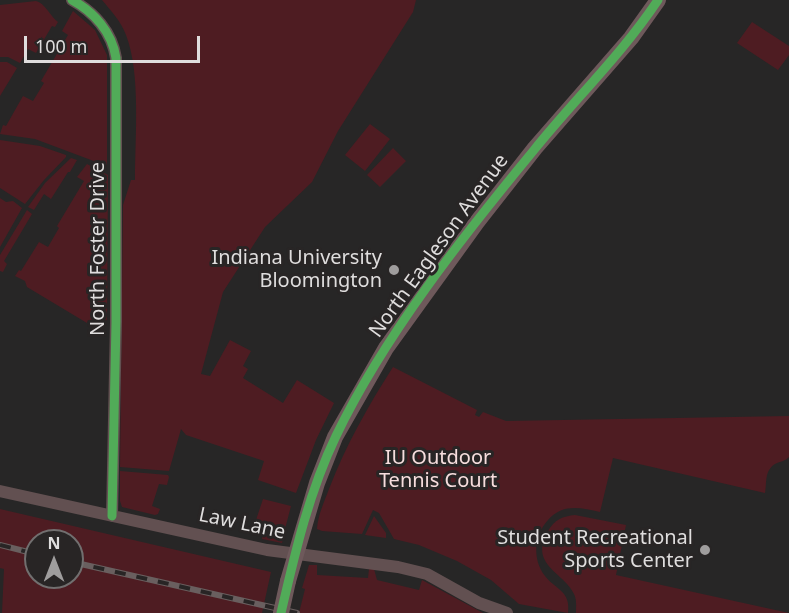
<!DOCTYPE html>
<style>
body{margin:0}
#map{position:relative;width:789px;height:613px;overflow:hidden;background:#272626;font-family:"Noto Sans",sans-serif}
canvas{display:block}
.north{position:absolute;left:24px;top:529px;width:60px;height:60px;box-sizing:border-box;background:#282525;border:2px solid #716f6f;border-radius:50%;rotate:0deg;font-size:16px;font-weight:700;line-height:24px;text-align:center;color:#dfdddd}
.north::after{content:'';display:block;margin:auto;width:21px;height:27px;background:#9f9d9d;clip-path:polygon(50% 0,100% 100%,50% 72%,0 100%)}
.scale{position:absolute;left:24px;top:36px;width:176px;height:27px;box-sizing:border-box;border:3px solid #dfdddd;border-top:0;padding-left:8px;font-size:18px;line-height:21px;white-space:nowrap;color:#dfdddd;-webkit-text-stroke:4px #282525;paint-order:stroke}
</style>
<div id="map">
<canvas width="789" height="613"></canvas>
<div class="north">N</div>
<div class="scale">100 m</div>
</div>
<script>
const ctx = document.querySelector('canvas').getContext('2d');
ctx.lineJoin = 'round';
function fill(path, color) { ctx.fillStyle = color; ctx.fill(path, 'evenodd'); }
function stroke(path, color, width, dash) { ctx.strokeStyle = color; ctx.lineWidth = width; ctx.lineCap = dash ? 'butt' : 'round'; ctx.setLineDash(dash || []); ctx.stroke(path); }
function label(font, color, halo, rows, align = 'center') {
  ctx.font = font + ' "Noto Sans",sans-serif'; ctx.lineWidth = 6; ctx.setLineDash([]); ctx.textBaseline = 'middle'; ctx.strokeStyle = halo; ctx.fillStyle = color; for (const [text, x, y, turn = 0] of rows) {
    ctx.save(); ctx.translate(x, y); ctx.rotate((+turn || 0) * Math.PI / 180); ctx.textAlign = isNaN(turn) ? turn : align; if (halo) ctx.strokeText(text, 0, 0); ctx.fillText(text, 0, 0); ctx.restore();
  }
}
fill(new Path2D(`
 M102 0H416L413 12 338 131 312 182 265 227 223 292 201 374 210 376 230 340 251 351 243 366 248 369 243 378 283 403 297 380 334 403 316 440 296 493 258 480 264 461 186 435 181 429 169 471 120 467 123 205 131 180H135C135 138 141 73 126 35 121 21 111 11 102 0Z
 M36 1C45 3 50 16 58 22L55 27 52 26 36 53 28 49 20 63 8 57H0V5Z
 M73 11 95 30 107 55V166L35 139 0 134 3 125 6 126 23 96 33 101 44 83 41 81 68 35 62 31Z
 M752 22 789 46V55L778 70 737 43Z
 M0 62H7L17 68 0 96Z
 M370 124 390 139 365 171 345 155Z
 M0 140 40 146 66 155V157L44 180 25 204 0 188Z
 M393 148 406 161 380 187 367 175Z
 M71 158 77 160 70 172H68L51 199 44 194 34 210 28 207 45 183Z
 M87 164 108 175 107 319 104 325 99 327 92 326 27 287 25 281 15 276 19 270 21 271 39 242 48 247 59 228 57 226 84 181 77 177Z
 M0 198 6 202 13 201 22 208 0 247Z
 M27 210 32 214 4 261 7 264 3 272 0 271V255Z
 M393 367 477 410 475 415 479 417 483 412 506 421 789 416V457C784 462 781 461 775 464 764 471 767 483 765 493L613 458 600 512C581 508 563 503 548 520 534 535 532 559 545 576 556 590 571 591 568 613L519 604 491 580 457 561 419 545 394 539 379 513 373 510 362 534 322 531 317 529C318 515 324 502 329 489 346 445 368 406 393 367Z
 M120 471 168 475 169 477 167 485 159 484 152 506 160 509 158 514 155 515 122 507 120 501Z
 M263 499 291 506 285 529C274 526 263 529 254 526Z
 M0 509 271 572 262 613H2L4 569 0 568ZM36 541H72V577H36Z
 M575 515 626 525 616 575 789 613H576C576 607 577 600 574 594 565 573 528 565 548 531 554 520 563 516 575 515Z
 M374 516 386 533V538L365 535Z
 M272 529 285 532 282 543 262 539 263 530Z
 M309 565H317V575L368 578 369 569H374L377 580 419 590 422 580 483 613H299L305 589 302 588Z`), '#4e1c22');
stroke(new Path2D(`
 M72 0C94 12 112 32 116 58V322L112 516
 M0 491 267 550 398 567 427 574 479 603 507 613`), '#625051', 12);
stroke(new Path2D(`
 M288 581 317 483 335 437 386 348 477 222 535 148 631 38 658 0`), '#6e595b', 16);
const rail = new Path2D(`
 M0 545 36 554
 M72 562 297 613`);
stroke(rail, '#695f5f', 6);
stroke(rail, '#282525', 4, [11]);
stroke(new Path2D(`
 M281 613 288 581`), '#6e595b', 16);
stroke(new Path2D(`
 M72 0C94 12 112 32 116 58V322L112 516
 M281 613C295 553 309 492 336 436 384 336 463 236 534 150 575 99 622 54 658 0`), '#51ab58', 9);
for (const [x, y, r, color] of [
 [394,270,6,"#9f9d9d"],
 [705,550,6,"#9f9d9d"]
]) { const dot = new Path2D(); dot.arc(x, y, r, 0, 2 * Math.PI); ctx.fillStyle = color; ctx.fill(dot); stroke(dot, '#282525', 2); }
label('20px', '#dfdddd', '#282525', [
 ["North Eagleson Avenue",439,246,-54],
 ["North Foster Drive",98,249,-90],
 ["Law Lane",242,524,12]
]);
label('20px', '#dfdddd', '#282525', [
 ["Indiana University",382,258],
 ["Bloomington",382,281],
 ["Student Recreational",693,538],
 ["Sports Center",693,561]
], 'right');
label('20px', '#f6dddd', '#282525', [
 ["IU Outdoor",438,458],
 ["Tennis Court",438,481]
]);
</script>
